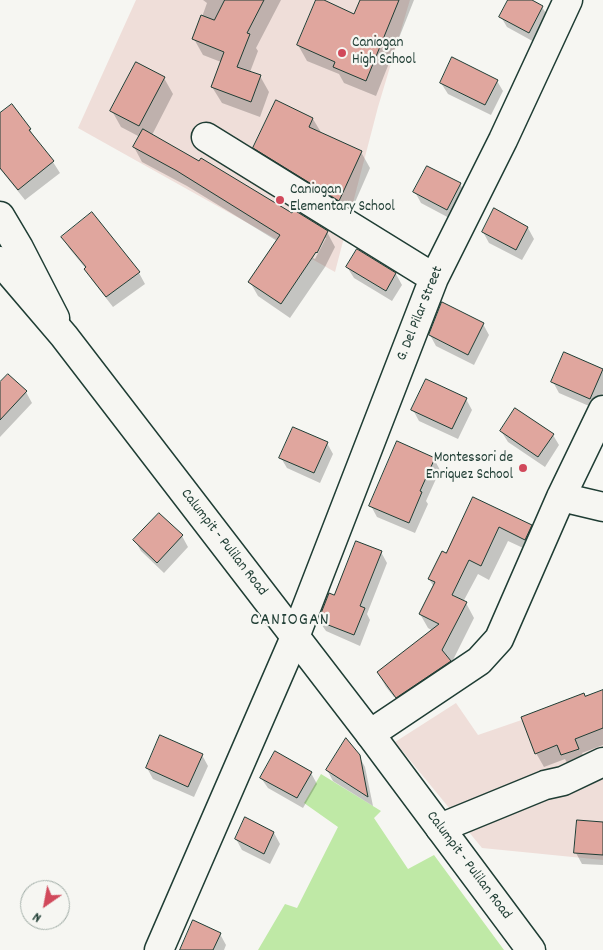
<!DOCTYPE html>
<style>
body{margin:0}
#map{position:relative;width:603px;height:950px;overflow:hidden;background:#f6f6f2;font-family:Dekko,sans-serif}
canvas{display:block}
.north{position:absolute;left:20px;top:880px;width:50px;height:50px;box-sizing:border-box;background:#f6f6f2;border:1px solid #a0aca6;border-radius:50%;rotate:213deg;font-size:14px;font-weight:700;line-height:20px;text-align:center;color:#1f3d34}
.north::after{content:'';display:block;margin:auto;width:18px;height:22px;background:#d1495b;clip-path:polygon(50% 0,100% 100%,50% 72%,0 100%)}
</style>
<div id="map">
<canvas width="603" height="950"></canvas>
<div class="north">N</div>
</div>
<script>
const ctx = document.querySelector('canvas').getContext('2d');
ctx.lineJoin = 'round';
function fill(path, color) { ctx.fillStyle = color; ctx.fill(path, 'evenodd'); }
function stroke(path, color, width, dash) { ctx.strokeStyle = color; ctx.lineWidth = width; ctx.lineCap = dash ? 'butt' : 'round'; ctx.setLineDash(dash || []); ctx.stroke(path); }
function label(font, color, halo, rows, align = 'center') {
  ctx.font = font + ' Dekko,sans-serif'; ctx.lineWidth = 4.5; ctx.setLineDash([]); ctx.textBaseline = 'middle'; ctx.strokeStyle = halo; ctx.fillStyle = color; for (const [text, x, y, turn = 0] of rows) {
    ctx.save(); ctx.translate(x, y); ctx.rotate((+turn || 0) * Math.PI / 180); ctx.textAlign = isNaN(turn) ? turn : align; if (halo) ctx.strokeText(text, 0, 0); ctx.fillText(text, 0, 0); ctx.restore();
  }
}
fill(new Path2D(`
 M136 0H410L378 107 335 272 78 128Z
 M603 692V860L482 848 395 742 456 703 478 735Z`), '#efded9');
fill(new Path2D(`
 M321 774 381 811 374 818 408 869 434 855 504 950H258L285 904 297 908 338 827 304 803Z`), '#bfe9a6');
fill(new Path2D(`
 M203 0H281L256 48 258 51 250 72 260 76 269 92 260 117 222 103 212 87 221 62 203 55 194 39 207 3Z
 M318 0H321L355 15 361 0H414L376 96 344 83 339 74 307 61 298 45Z
 M509 0H529L542 7 549 18 536 43 507 27 501 17Z
 M164 78 173 94 152 135 293 215 327 232 335 247 325 267 290 318 258 296 250 282 277 241 187 186 142 162 134 147 140 137 121 127 112 111ZM323 238H326L315 259 313 258Z
 M497 81 503 91 491 115 448 94 441 83Z
 M0 115 30 129 36 141 53 162 60 173 25 200 0 169Z
 M313 119 322 134 361 152 370 168 349 216 264 164 255 148Z
 M460 184 466 195 453 220 421 203 415 192Z
 M92 213 139 273 145 284 113 307 92 280 86 269 69 248 63 237Z
 M528 228 534 239 522 260 489 243 483 232Z
 M357 250 396 274 402 285 392 301 354 278 347 267Z
 M483 324 489 335 474 365 436 346 430 335Z
 M602 370 603 372V393L596 409 559 393 553 382Z
 M0 384 26 392 32 403 0 437Z
 M466 399 472 410 458 439 419 421 413 410Z
 M501 431 553 435 559 445 545 467 508 442Z
 M327 443 333 454 320 483 287 468 281 458Z
 M434 459 440 470 426 501 428 504 415 533 377 517 371 506Z
 M474 498 531 526 539 541 534 553 508 541 489 580 478 574 463 602 466 603 474 618 451 664 405 712 396 699 450 663V660L394 697 386 687 378 673 433 631 428 628 420 614 434 587 429 579 447 555Z
 M182 536 188 547 164 573 141 551 135 541Z
 M381 552 387 563 367 614 370 620 360 646 326 631 319 621 335 597Z
 M603 691V745L582 753 586 763 570 769 565 759 544 767 536 753 585 698Z
 M202 755 208 766 194 797 153 779 147 768Z
 M359 756 365 767 373 806 333 781 327 770Z
 M311 773 317 784 303 808 268 788 261 778Z
 M246 819 274 833 280 844 270 864 242 850 236 839Z
 M603 824V865L582 864 576 853Z
 M220 934 226 945 224 950H181Z`), '#0003');
const building = new Path2D(`
 M225 0H264L247 33 250 34 237 67 261 75 251 102 211 87 224 52 192 39 201 15 214 20Z
 M316 0H324L354 14 360 0H399L366 81 333 67 335 62 297 45Z
 M508 0H532L543 6 529 33 499 17Z
 M452 57 498 80 485 105 440 83Z
 M136 62 165 77 139 126 110 111Z
 M276 100 313 118 309 127 362 151 339 201 253 148Z
 M12 104 31 129 29 130 54 161 18 190 0 168V113Z
 M143 129 199 161 201 158 292 213 294 210 328 231 317 253 316 252 281 304 248 282 280 235 177 171 133 147Z
 M427 166 461 183 447 210 413 192Z
 M494 208 528 227 516 250 482 232Z
 M92 212 140 272 106 297 84 269 86 267 61 237Z
 M357 249 396 273 386 291 346 267Z
 M442 302 484 323 468 355 429 335Z
 M564 352 603 369 590 399 551 382Z
 M8 374 27 391 0 420V382Z
 M426 379 467 398 452 429 411 410Z
 M515 408 554 434 538 457 500 431Z
 M293 427 328 442 314 473 279 458Z
 M397 441 435 458 420 491 422 492 409 523 369 506Z
 M473 497 532 525 525 540 499 527 481 566 469 560 452 595 467 602 442 650 451 661 396 698 377 672 439 624 419 614 435 582 428 579 442 551 446 553Z
 M159 513 183 535 157 563 133 540Z
 M356 541 382 551 360 606 365 608 354 635 318 621 329 593 334 595Z
 M603 690V728L575 739 579 749 561 755 557 745 535 754 521 717 584 693 585 696Z
 M160 735 203 754 188 787 146 768Z
 M346 738 360 755 368 797 326 770Z
 M275 751 312 772 297 798 260 778Z
 M245 817 274 832 264 854 235 839Z
 M577 820 603 822V855L574 853Z
 M193 920 221 933 213 950H180Z`);
fill(building, '#e0a69e');
stroke(building, '#1f3d34', 1);
const minor = new Path2D(`
 M206 137 434 278
 M0 216 19 248 55 318
 M561 497 603 507
 M370 734 479 661 499 639 561 497 603 410
 M440 828 545 785 563 781 603 762
 M159 950 295 637 434 278 503 140 568 0`);
const major = new Path2D(`
 M0 261 64 336 370 734 531 950`);
stroke(minor, '#1f3d34', 31);
stroke(major, '#1f3d34', 31);
stroke(minor, '#f6f6f2', 28);
stroke(major, '#f6f6f2', 28);
for (const [x, y, r, color] of [
 [342,53,5,"#d1495b"],
 [280,200,5,"#d1495b"],
 [523,468,5,"#d1495b"]
]) { const dot = new Path2D(); dot.arc(x, y, r, 0, 2 * Math.PI); ctx.fillStyle = color; ctx.fill(dot); stroke(dot, '#f6f6f2', 2); }
label('15px', '#1f3d34', '#f6f6f2', [
 ["Caniogan",352,44],
 ["High School",352,61],
 ["Caniogan",290,191],
 ["Elementary School",290,208],
 ["Montessori de",513,459,"right"],
 ["Enriquez School",513,476,"right"]
], 'left');
label('15px', '#1f3d34', '#f6f6f2', [
 ["G. Del Pilar Street",421,314,-68],
 ["Calumpit - Pulilan Road",223,543,52],
 ["Calumpit - Pulilan Road",468,866,53]
]);
ctx.letterSpacing = '1px';
label('18px', '#1f3d34', '#f6f6f2', [
 ["CANIOGAN",290,622]
]);
ctx.letterSpacing = '0px';
</script>
